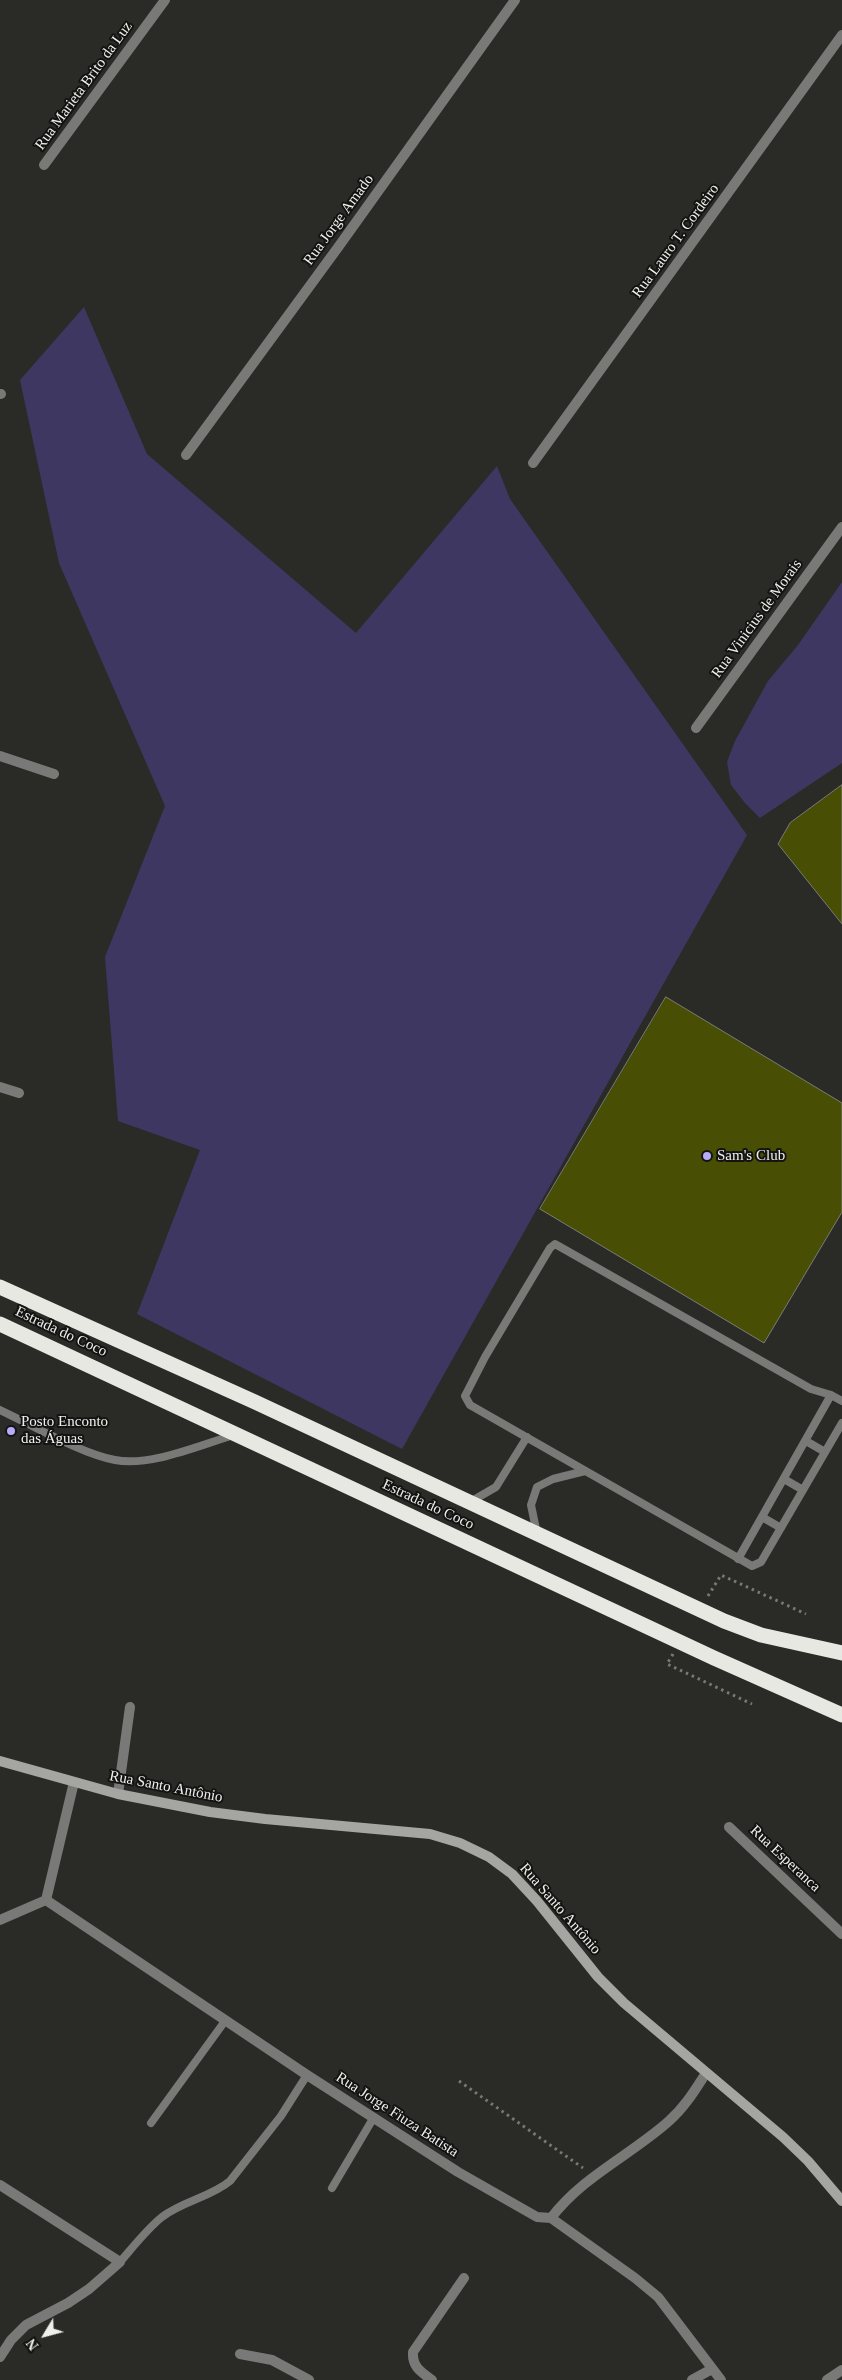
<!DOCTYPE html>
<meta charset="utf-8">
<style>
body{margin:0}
#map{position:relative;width:842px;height:2380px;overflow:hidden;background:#2a2b27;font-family:"Times New Roman",serif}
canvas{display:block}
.north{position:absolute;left:20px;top:2310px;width:50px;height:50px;-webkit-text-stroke:4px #131312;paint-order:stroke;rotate:233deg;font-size:14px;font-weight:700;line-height:20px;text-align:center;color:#efefed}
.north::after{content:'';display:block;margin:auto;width:18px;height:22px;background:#efefed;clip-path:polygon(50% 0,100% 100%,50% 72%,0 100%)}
</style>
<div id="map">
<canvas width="842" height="2380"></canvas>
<div class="north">N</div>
</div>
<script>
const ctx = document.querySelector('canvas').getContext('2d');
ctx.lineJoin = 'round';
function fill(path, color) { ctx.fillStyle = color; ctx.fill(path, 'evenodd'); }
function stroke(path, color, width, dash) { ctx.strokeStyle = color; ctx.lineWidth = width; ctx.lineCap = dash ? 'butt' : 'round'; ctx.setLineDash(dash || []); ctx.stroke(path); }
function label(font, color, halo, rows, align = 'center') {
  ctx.font = font + ' "Times New Roman",serif'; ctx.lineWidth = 4; ctx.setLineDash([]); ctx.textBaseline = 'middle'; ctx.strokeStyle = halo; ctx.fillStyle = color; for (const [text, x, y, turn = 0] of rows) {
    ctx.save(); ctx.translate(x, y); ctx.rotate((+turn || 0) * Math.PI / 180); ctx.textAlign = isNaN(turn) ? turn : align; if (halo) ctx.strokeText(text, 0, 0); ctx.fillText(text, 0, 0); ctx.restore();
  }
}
fill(new Path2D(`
 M84 307 147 454 356 633 497 466 510 499 747 835 402 1449 137 1314 200 1150 118 1121 105 957 165 806 59 563 20 380Z
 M842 582V763L760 818 745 803 731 785 727 762 735 741 768 681 798 645Z`), '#3e3762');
const building = new Path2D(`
 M842 785V924L778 844 790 823Z
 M666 997 842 1103V1212L764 1343 540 1209Z`);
fill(building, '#484e03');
stroke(building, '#7b7c77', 1);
stroke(new Path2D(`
 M708 1596 721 1575 806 1614
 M673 1654 667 1664 752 1704
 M459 2081 583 2168`), '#787975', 3, [2.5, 4]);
stroke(new Path2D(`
 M842 1401 831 1395 811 1389 555 1244 550 1248 485 1357 465 1396 470 1405 752 1566 761 1562 842 1423
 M0 1410C32 1425 82 1454 115 1460 150 1467 200 1445 234 1435
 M806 1441 825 1452
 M784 1479 803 1490
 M470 1502 496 1487 527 1437
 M762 1517 781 1528
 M537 1534 531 1505 537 1487 553 1479 585 1471
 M738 1559 831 1395
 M151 2123 225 2021
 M332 2188 374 2117
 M120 2262C133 2247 147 2229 162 2217 183 2201 211 2197 230 2181L281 2116 307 2075`), '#797977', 8);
stroke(new Path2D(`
 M44 165 165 0
 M0 394H1
 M186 455 339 246 515 0
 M533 463 842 35
 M696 728 842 527
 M0 756 54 774
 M0 1087 19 1093
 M118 1794 130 1707
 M729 1827 842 1934
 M46 1900 307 2075 458 2172 537 2217 551 2218 635 2278 658 2297 721 2380
 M46 1900 74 1782
 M0 1920 46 1900
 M0 2185 120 2262 89 2289 68 2303 26 2325 11 2340 0 2357
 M551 2218C583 2176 631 2155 669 2121 685 2107 695 2090 706 2073
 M240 2354 272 2360 309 2380
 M432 2380C421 2372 412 2367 413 2352L464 2278
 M692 2380 712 2369
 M827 2380 842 2370`), '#797977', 10);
stroke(new Path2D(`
 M0 1761 118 1794 210 1812 265 1819 430 1834 460 1843 489 1857 512 1874 537 1901 598 1977 624 2003 783 2137 808 2161 842 2201`), '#a5a6a2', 10);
stroke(new Path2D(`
 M0 1287 255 1402 724 1621 761 1635 842 1653
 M0 1324 714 1658 842 1715`), '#e7e8e2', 15);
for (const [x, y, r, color] of [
 [707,1156,5,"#b6acf8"],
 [11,1431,5,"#b6acf8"]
]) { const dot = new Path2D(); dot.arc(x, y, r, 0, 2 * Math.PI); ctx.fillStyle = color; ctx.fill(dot); stroke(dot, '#131312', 2); }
label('15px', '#efefed', '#131312', [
 ["Rua Marieta Brito da Luz",84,86,-54],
 ["Rua Jorge Amado",339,220,-54],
 ["Rua Lauro T. Cordeiro",676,241,-54],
 ["Rua Vinicius de Morais",757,619,-54],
 ["Estrada do Coco",61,1332,25],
 ["Estrada do Coco",428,1505,25],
 ["Rua Santo Antônio",166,1787,11],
 ["Rua Esperanca",785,1859,43],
 ["Rua Santo Antônio",560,1909,49],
 ["Rua Jorge Fiuza Batista",397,2115,33]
]);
label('15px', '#efefed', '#131312', [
 ["Sam's Club",717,1156],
 ["Posto Enconto",21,1422],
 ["das Águas",21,1439]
], 'left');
</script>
